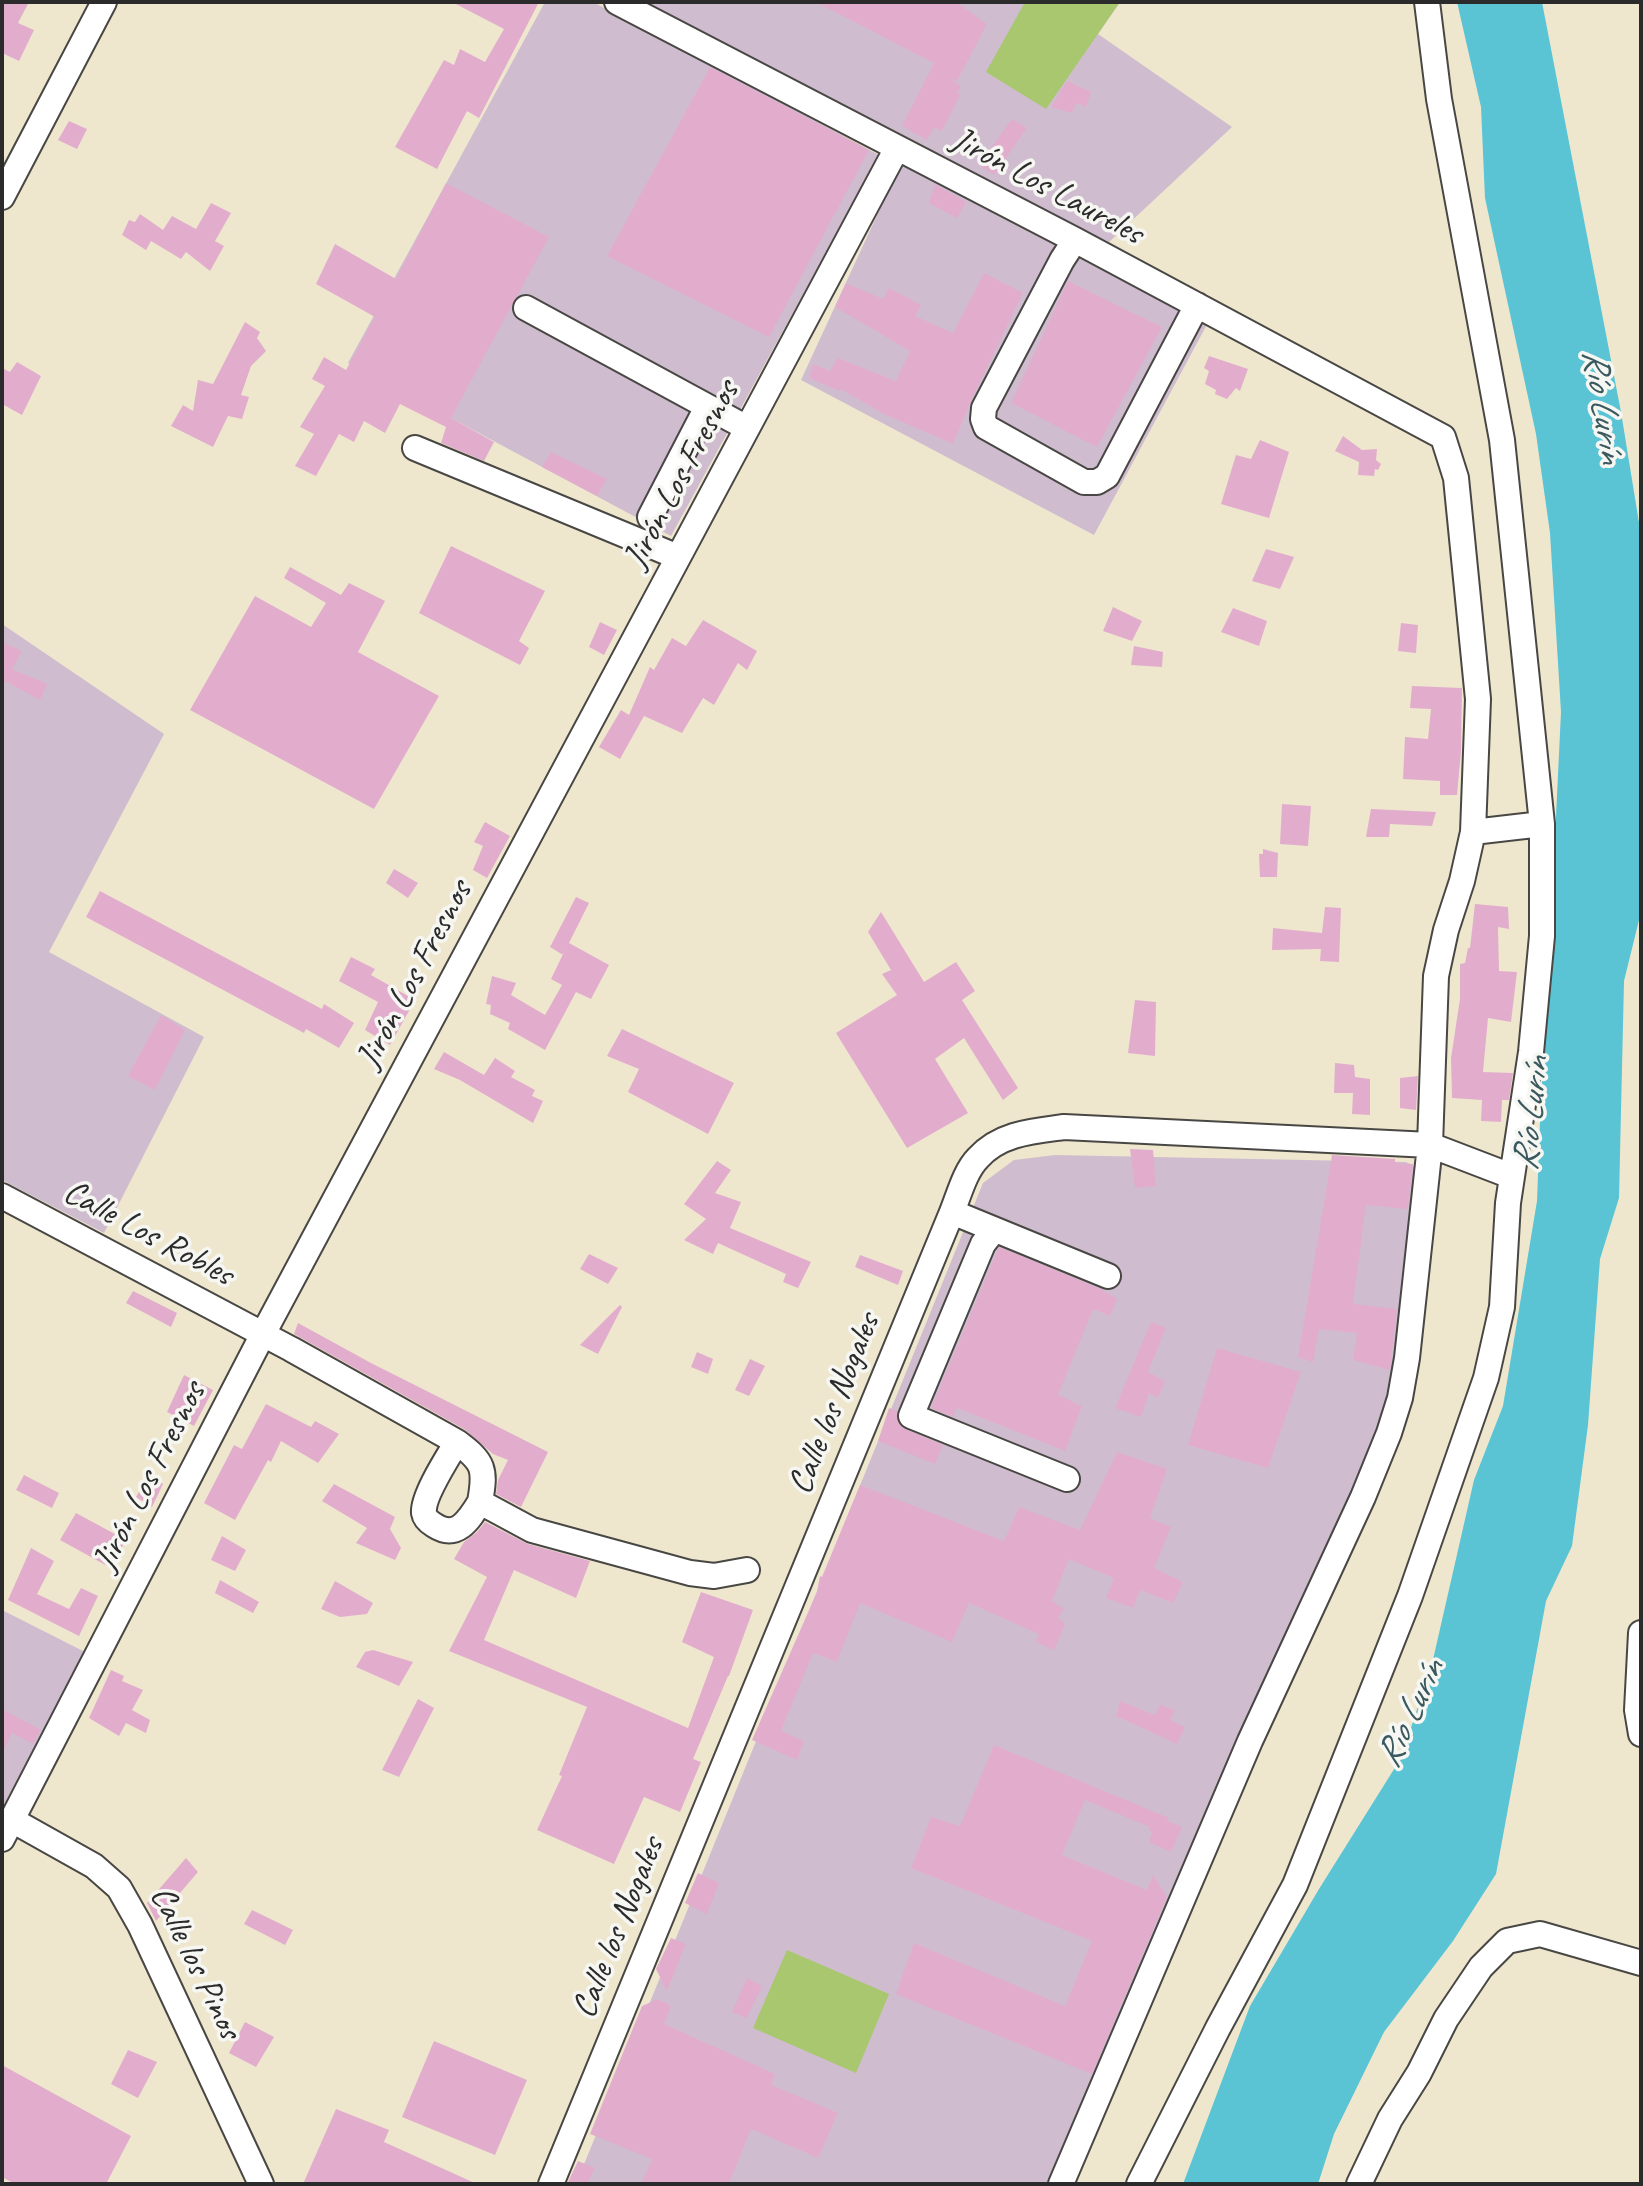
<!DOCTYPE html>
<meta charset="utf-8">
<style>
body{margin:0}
#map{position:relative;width:1643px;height:2186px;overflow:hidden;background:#eee7ce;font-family:Caveat,sans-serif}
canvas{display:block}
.frame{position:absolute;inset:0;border:4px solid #2b2b2b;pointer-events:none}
</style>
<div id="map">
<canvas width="1643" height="2186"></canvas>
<div class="frame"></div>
</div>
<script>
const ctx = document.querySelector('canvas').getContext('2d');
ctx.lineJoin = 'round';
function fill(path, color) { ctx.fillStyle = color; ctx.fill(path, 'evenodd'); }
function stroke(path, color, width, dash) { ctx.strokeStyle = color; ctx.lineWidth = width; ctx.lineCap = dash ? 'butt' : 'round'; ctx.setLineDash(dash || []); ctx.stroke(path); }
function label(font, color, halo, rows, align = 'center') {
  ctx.font = font + ' Caveat,sans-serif'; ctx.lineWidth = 7; ctx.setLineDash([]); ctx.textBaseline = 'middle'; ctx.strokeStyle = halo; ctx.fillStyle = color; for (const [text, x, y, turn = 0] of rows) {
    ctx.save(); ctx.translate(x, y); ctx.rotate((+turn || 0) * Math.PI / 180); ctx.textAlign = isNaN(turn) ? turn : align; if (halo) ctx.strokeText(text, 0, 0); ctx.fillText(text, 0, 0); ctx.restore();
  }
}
fill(new Path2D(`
 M545 2H593L879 155 671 536 348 363Z
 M632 2H1120L1098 34 1232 127 1109 242 1218 304 1094 535 801 380 909 146Z
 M2 624 164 734 49 952 204 1037 104 1233 2 1180Z
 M1055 1155 1406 1162 1428 1174 1387 1428 1065 2184H576L983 1183 1014 1160Z
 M2 1610 85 1652 2 1813Z`), '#cfbdcf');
fill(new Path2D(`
 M1025 2H1120L1046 109 986 72Z
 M787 1950 889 1994 856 2073 753 2028Z`), '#a8c76f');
fill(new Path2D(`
 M1457 2H1542L1621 412 1641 535V912L1624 981 1619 1198 1600 1259 1588 1425 1572 1546 1546 1601 1496 1874 1453 1941 1384 2032 1334 2134 1318 2184H1183L1250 2006 1319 1889 1401 1758 1432 1664 1474 1480 1503 1406 1537 1201 1541 1096 1555 910 1556 816 1561 712 1550 533 1536 434 1485 198 1481 107Z`), '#5ac4d5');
fill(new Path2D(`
 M2 2H29L18 23 34 30 19 61 2 53Z
 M452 2H539L479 118 467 111 437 169 395 147 444 60 454 65 460 49 485 62 504 29Z
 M816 2H956L987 24 957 81 950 79 961 86 957 93 960 95 942 131 934 127 927 140 902 126 934 63Z
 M710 67 869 150 769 337 607 256Z
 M1067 81 1091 92 1086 107 1076 103 1072 113 1051 107Z
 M1012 119 1027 128 994 175 979 165Z
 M69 121 87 129 77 149 58 140Z
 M446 183 549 237 451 418 494 442 484 461 441 443 446 427 400 404 385 433 364 421 354 442 339 434 316 476 295 466 314 434 300 427 325 386 312 379 324 357 346 370 375 317 316 284 335 244 396 279Z
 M935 184 966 202 957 218 929 203Z
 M211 203 231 213 215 241 224 246 210 271 186 252 181 259 151 241 146 250 122 235 129 220 135 222 140 214 163 230 172 216 196 229Z
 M984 273 1023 293 971 401 953 444 882 413 841 389 840 391 809 378 813 364 830 371 838 358 896 381 910 351 835 307 846 283 883 299 889 288 921 305 915 316 953 333Z
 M1068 281 1162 327 1097 447 1011 403Z
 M245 322 260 332 257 338 266 351 251 366 241 395 249 397 242 419 228 416 213 447 171 426 183 405 193 411 198 380 213 384Z
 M1209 356 1248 369 1240 391 1236 388 1227 399 1215 394 1216 390 1205 384 1209 371 1204 368Z
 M17 362 41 376 22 415 2 404V368L10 372Z
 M1343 436 1362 450 1377 449 1376 460 1381 464 1378 470 1375 469 1374 476 1358 475 1359 462 1335 451Z
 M1260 440 1289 452 1269 518 1221 504 1236 455 1251 459Z
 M551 452 607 479 597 496 542 467Z
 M451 546 545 591 519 641 529 648 520 665 419 613Z
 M1266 549 1294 557 1280 589 1252 581Z
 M290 567 341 595 349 583 385 601 358 652 439 696 374 809 190 710 255 596 311 627 326 603 284 578Z
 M1113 607 1142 621 1132 641 1103 631Z
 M1233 608 1267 621 1259 646 1221 632Z
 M703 620 757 651 747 670 738 663 714 705 703 698 682 733 644 716 620 759 599 747 621 710 629 715 650 667 654 670 672 638 686 646Z
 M600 622 617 630 604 655 589 647Z
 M1401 623 1418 625 1416 653 1398 651Z
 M2 642 22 651 12 669 47 684 40 700 5 681 2 687Z
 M1134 646 1163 652 1162 667 1131 665Z
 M1412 686 1462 688 1461 751 1457 795H1440V781L1403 779 1405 737 1428 739 1431 709 1410 708Z
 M1282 804 1311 806 1308 846 1280 844Z
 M1371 809 1436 812 1432 826 1390 824 1389 837H1366Z
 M485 822 510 836 487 878 473 870 483 846 474 842Z
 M1263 849 1278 853 1277 877H1260L1259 854H1263Z
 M394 869 418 883 408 898 386 883Z
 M100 891 322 1009 324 1004 354 1023 339 1048 306 1029 304 1033 86 917Z
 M576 897 589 903 569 943 609 965 591 999 576 992 545 1050 508 1029 510 1023 490 1014 491 1005 486 1004 492 976 516 983 511 995 545 1015 562 985 551 979 565 950 563 955 550 947Z
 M1475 904 1508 907 1509 929 1498 927 1499 971 1517 972 1511 1022 1488 1018 1483 1072 1513 1073 1509 1100H1502L1501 1122 1481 1121 1482 1100 1452 1098 1451 1058 1460 999V964L1465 963 1468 948H1470Z
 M1325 907 1341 908 1339 962 1320 961 1321 949 1272 950 1273 928 1322 933Z
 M881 912 924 982 956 962 975 991 962 1000 1018 1088 1003 1100 964 1038 935 1059 968 1113 907 1148 836 1033 897 995 882 974 891 970 868 932Z
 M351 957 375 969 371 975 415 1000 390 1045 365 1030 378 1002 339 981Z
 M1135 1000 1156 1002 1155 1056 1128 1053Z
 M161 1015 185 1030 155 1090 128 1076Z
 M622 1029 734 1083 708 1134 628 1092 639 1069 607 1056Z
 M444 1052 484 1075 495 1058 515 1071 511 1077 535 1090 532 1096 543 1101 533 1123 460 1080 434 1069Z
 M1335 1063 1354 1065 1355 1077 1370 1079V1115L1352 1114 1353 1093H1334Z
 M1418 1076 1416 1110 1400 1108V1078Z
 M1130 1149 1153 1150 1156 1186 1135 1188Z
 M1332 1155 1395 1159V1163L1413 1164 1408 1209 1366 1205 1353 1304 1397 1309 1390 1370 1353 1360 1357 1333 1319 1329 1313 1362 1298 1357Z
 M717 1161 731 1170 715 1193 741 1202 730 1228 811 1262 798 1288 783 1282 786 1274 718 1243 713 1254 684 1240 706 1219 684 1204Z
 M999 1247 1101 1289 1117 1299 1110 1316 1093 1309 1058 1395 1082 1406 1065 1451 957 1408 953 1417 931 1408Z
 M589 1254 618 1268 608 1284 580 1269Z
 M860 1255 903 1271 898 1285 855 1267Z
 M133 1291 177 1313 171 1327 126 1303Z
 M620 1305 622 1307 598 1354 580 1345Z
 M1151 1322 1166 1328 1148 1372 1165 1381 1158 1398 1149 1393 1141 1417 1115 1408Z
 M298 1323 371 1363 548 1452 521 1507 496 1494 498 1480 508 1460 493 1454 464 1429 294 1334Z
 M1217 1348 1301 1372 1268 1468 1188 1445Z
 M697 1352 713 1359 708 1374 691 1367Z
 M750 1359 765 1366 749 1396 735 1390Z
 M184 1375 213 1390 194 1426 167 1412Z
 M266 1404 311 1427 315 1421 339 1434 318 1463 281 1441 271 1462 268 1460 235 1520 204 1503 234 1445 242 1449Z
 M889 1408 897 1411 899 1425 905 1429 943 1445 935 1464 878 1441Z
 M1117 1452 1167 1469 1150 1518 1171 1527 1154 1568 1183 1582 1173 1603 1140 1590 1133 1608 1106 1598 1114 1578 1069 1559 1052 1601 1064 1609 1058 1618 1065 1624 1054 1650 1036 1642 1039 1634 969 1603 952 1642 860 1603 837 1662 813 1653 781 1731 804 1741 797 1760 752 1740 817 1592 820 1576 822 1577 860 1485 1004 1541 1019 1507 1080 1530Z
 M24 1475 59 1493 52 1508 16 1490Z
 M149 1475 163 1484 152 1507 136 1497Z
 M334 1484 395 1517 390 1529 401 1548 395 1560 356 1543 367 1528 322 1501Z
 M76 1513 126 1540 111 1568 60 1540Z
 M485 1522 528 1544 590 1561 576 1598 514 1570 484 1640 688 1728 714 1657 682 1642 701 1592 753 1610 729 1676H728L693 1759 701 1762 680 1812 644 1797 614 1864 537 1830 562 1776 559 1775 587 1707 449 1651 487 1577 454 1559 464 1542 477 1532Z
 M222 1536 246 1550 235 1571 211 1560Z
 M31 1548 54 1561 37 1594 69 1609 81 1588 98 1596 79 1636 8 1600Z
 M220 1580 259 1602 253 1613 215 1593Z
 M335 1581 373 1603 367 1614 340 1617 321 1609Z
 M373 1650 413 1662 399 1686 356 1667 365 1652Z
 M111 1670 124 1676 122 1681 143 1690 132 1710 150 1720 146 1733 126 1723 119 1736 89 1718Z
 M418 1699 434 1708 399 1777 382 1770Z
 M1120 1701 1155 1715 1160 1705 1175 1710 1170 1720 1185 1727 1177 1744 1116 1716Z
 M2 1709 41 1730 33 1744 12 1733 2 1754Z
 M994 1745 1169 1818 1167 1821 1182 1827 1171 1852 1149 1842 1152 1832 1149 1830 1150 1827 1085 1800 1062 1855 1147 1890 1153 1875 1167 1897 1092 2074 896 1994 914 1943 1065 2006 1092 1941 911 1868 931 1817 960 1826Z
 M186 1858 198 1872 156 1921 147 1903Z
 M698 1873 719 1883 707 1914 685 1903Z
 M252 1910 293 1930 285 1945 244 1924Z
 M671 1938 686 1944 667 1991 656 1969Z
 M747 1978 762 1986 747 2018 732 2012Z
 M658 1999 671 2006 664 2024 775 2074 771 2085 838 2113 818 2158 751 2129 729 2184H641L652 2159 590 2134 642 2006Z
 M245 2022 274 2037 256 2067 229 2053Z
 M434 2041 527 2080 495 2155 402 2117Z
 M128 2050 157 2062 138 2098 111 2084Z
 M2 2065 131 2136 106 2184H15L2 2177Z
 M336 2109 389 2130 384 2142 477 2184H303Z
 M578 2161 595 2168 587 2184H567Z`), '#e2adcd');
const minor = new Path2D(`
 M617 2 1075 240 1443 437 1456 478 1478 699 1473 832 1462 881 1446 930 1436 976 1430 1145 1407 1358 1400 1398 1389 1433 1363 1497 1250 1741 1061 2184
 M2 197 104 2
 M1075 240 1062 260 984 408 983 419 986 427 1084 482H1097L1107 476 1197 305
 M526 308 747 428
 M415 448 678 557
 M650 517 707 407
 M1473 832 1542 824
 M2 1196 291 1349 457 1442C448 1457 422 1497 424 1513 425 1519 429 1522 434 1525 457 1540 469 1520 480 1502L532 1530 690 1573 714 1576 747 1570
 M952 1212 1108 1276
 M994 1230 983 1244 911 1416 1067 1479
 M457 1442C484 1462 486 1469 480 1502
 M1641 1633 1637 1710 1641 1734
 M12 1820 94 1866 119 1888 140 1925 261 2184
 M2 1839 263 1334 897 148
 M551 2184 952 1212C959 1195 965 1171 978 1158 1000 1133 1034 1131 1064 1127L1430 1145 1511 1176
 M1139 2184 1218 2028 1295 1885 1410 1596 1486 1378 1502 1307 1508 1203 1531 1052 1542 936V824L1502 440 1439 99 1427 2
 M1359 2184 1390 2119 1419 2073 1446 2019 1481 1967 1507 1941 1540 1934 1641 1963`);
stroke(minor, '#484743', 28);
stroke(minor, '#fff', 24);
label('35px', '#2b2b2b', '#f6f6f2', [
 ["Jirón Los Laureles",1047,187,28],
 ["Jirón Los Fresnos",682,475,-62],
 ["Jirón Los Fresnos",415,975,-62],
 ["Calle Los Robles",148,1234,28],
 ["Calle los Nogales",835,1404,-68],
 ["Jirón Los Fresnos",150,1477,-63],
 ["Calle los Nogales",619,1928,-68],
 ["Calle los Pinos",195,1963,64]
]);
label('italic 37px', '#39595e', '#f6f6f2', [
 ["Río Lurín",1602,406,81],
 ["Río Lurín",1532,1114,-84],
 ["Río Lurín",1411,1714,-65]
]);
</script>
